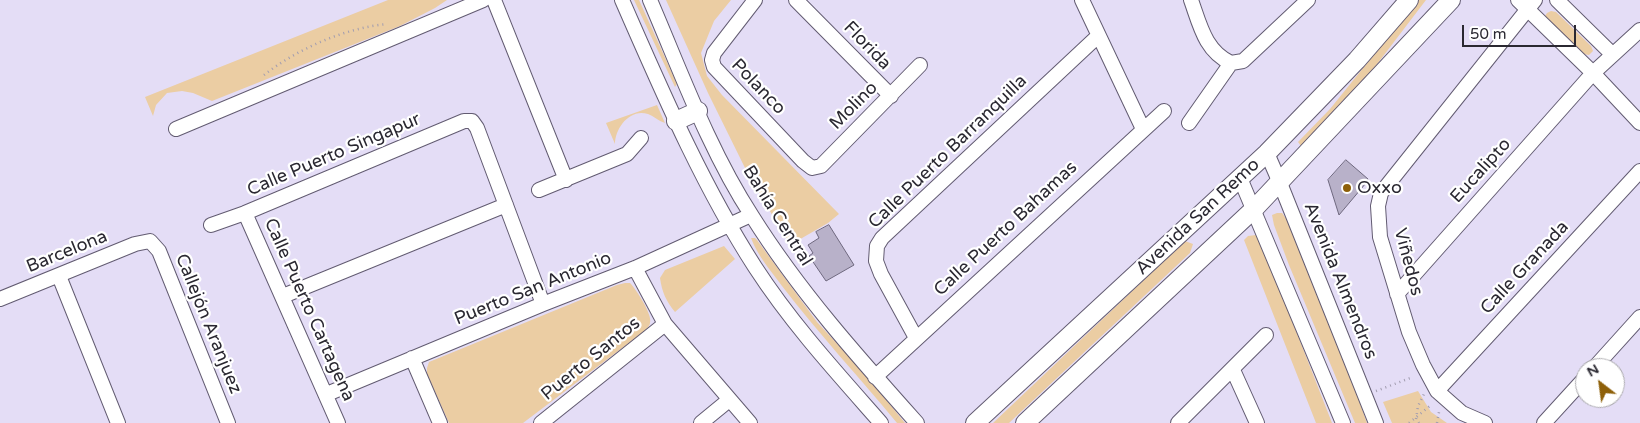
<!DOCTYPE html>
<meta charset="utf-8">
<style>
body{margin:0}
#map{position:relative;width:1640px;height:423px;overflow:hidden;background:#e4ddf6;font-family:"Varela Round",sans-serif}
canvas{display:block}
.north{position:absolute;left:1575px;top:358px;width:50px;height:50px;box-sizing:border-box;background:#fff;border:1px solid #aaa9ad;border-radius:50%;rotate:330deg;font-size:14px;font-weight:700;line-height:20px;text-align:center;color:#2a2831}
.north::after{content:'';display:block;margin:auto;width:18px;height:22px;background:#8e6009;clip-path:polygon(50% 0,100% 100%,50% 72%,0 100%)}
.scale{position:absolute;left:1462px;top:25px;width:114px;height:22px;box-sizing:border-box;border:2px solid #2a2831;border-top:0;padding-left:6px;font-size:15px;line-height:18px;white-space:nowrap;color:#2a2831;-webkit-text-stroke:4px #fff;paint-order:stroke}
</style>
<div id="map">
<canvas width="1640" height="423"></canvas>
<div class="north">N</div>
<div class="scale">50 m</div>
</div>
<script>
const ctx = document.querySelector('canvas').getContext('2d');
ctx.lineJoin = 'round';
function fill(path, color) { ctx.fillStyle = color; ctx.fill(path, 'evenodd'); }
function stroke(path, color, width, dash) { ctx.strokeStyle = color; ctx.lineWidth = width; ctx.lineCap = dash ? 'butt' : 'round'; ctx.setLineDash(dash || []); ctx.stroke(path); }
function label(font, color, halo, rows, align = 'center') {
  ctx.font = font + ' "Varela Round",sans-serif'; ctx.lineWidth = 4.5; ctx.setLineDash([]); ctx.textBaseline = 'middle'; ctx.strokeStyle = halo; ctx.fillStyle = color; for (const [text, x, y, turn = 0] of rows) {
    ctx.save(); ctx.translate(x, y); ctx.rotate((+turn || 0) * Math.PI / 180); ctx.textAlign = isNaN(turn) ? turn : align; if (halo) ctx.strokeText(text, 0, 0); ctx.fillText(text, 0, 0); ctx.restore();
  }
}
fill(new Path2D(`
 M388 0H447L435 8 400 26 212 101 193 93 182 91 167 93 156 105 153 116 145 97Z
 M634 0H639L677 84 675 87Z
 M666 0H731L714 21 701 53 707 76 722 95 839 214 828 223 790 245 748 174 708 93Z
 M1418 0H1426L1368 76 1308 141 1301 146 1298 142 1330 109Z
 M1551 11 1556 12 1591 46 1593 51 1589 55 1583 54 1547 21 1545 16 1547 13Z
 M657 105 665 123C658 121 654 116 648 114 630 108 615 128 615 144L606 123Z
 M1277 213H1282L1287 220 1315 288 1327 310 1367 423H1355L1289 265 1274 225 1272 215Z
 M1256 235 1261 241 1332 423H1316L1244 240 1248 236Z
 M751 238H755L757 240 817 322 865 374 905 423H897C859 377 818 333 782 286 771 271 757 255 751 238Z
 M1185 241 1193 244 1190 253 1009 423H993Z
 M724 246 735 259 675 312C666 301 662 292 660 278L665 270Z
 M625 283H630C636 289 653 315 650 323 650 325 648 327 646 330L523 423H449L427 374V368L429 362 617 285Z
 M1418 391 1431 412 1447 423H1392L1383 402Z`), '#ebcda3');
const building = new Path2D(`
 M1346 160 1368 179 1366 183 1339 215 1328 180Z
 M829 225 854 265 826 281 809 256 813 253 808 245 819 238 816 232Z`);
fill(building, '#b8b1c9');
stroke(building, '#6e687e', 1);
const minor = new Path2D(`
 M494 0 566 180
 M622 0C662 91 701 183 755 267 792 324 837 373 881 423
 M650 0C681 72 709 150 752 216 799 291 858 357 917 423
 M755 0 714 53 712 60 714 67 803 161 812 168 821 166 920 65
 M796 0 891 96
 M1082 0 1143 129
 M1191 0C1200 25 1205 51 1231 63
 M1518 0 1593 73 1640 123
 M1557 0 1612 54
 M1231 63 1243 61 1308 0
 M1189 123 1231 63
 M176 129 483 0
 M1267 153 1280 183 1376 423
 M1240 178 1343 423
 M539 190 627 154 641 138
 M245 213 338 423
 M211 225 245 213 464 121H472L477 128 543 304
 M635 268 665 324 750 423
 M59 276 118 423
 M1397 294 1593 73 1640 30
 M283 296 506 205
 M0 299 135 244 150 241 159 251 228 423
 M916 338 881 274 876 261 877 246 882 238 1098 36
 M412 358 440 423
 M1594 368 1640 317
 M1233 370 1257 423
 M875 377 1164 111
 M1437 391 1640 171
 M327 394 543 304 635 268 751 215
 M541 423 665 324
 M701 423 729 400
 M1178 423 1266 335
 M1485 423 1462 413 1437 391 1423 365 1409 332 1380 237 1378 206 1381 193 1535 0
 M1544 423 1585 378`);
const tertiary = new Path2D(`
 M676 121 698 111
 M975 423 1267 153 1357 60 1409 0
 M1025 423 1254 209 1451 0`);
stroke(minor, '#625b71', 16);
stroke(tertiary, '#625b71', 20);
stroke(new Path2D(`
 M264 75C297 49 345 28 387 24
 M1376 391 1413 377
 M1409 423 1431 405
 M1419 423 1416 419 1418 406 1424 394
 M1437 423 1439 412`), '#a19caf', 2.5, [1, 4]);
stroke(minor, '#fff', 14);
stroke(tertiary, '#fff', 18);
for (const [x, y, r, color] of [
 [1347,188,5,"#8e6009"]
]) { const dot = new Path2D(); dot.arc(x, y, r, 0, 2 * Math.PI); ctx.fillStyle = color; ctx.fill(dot); stroke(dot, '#fff', 2); }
label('18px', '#2a2831', '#fff', [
 ["Florida",867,46,46],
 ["Polanco",758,87,46],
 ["Molino",854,106,-45],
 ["Calle Puerto Barranquilla",948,152,-44],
 ["Calle Puerto Singapur",334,155,-23],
 ["Eucalipto",1481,171,-48],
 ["Bahía Central",777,216,58],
 ["Avenida San Remo",1198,217,-43],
 ["Calle Puerto Bahamas",1006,229,-43],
 ["Barcelona",67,252,-22],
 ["Viñedos",1408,262,75],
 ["Calle Granada",1525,268,-47],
 ["Avenida Almendros",1340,281,68],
 ["Puerto San Antonio",533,289,-22],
 ["Calle Puerto Cartagena",309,310,66],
 ["Callejón Aranjuez",208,324,68],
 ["Puerto Santos",591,359,-39]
]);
label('18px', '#2a2831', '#fff', [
 ["Oxxo",1357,188]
], 'left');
</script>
